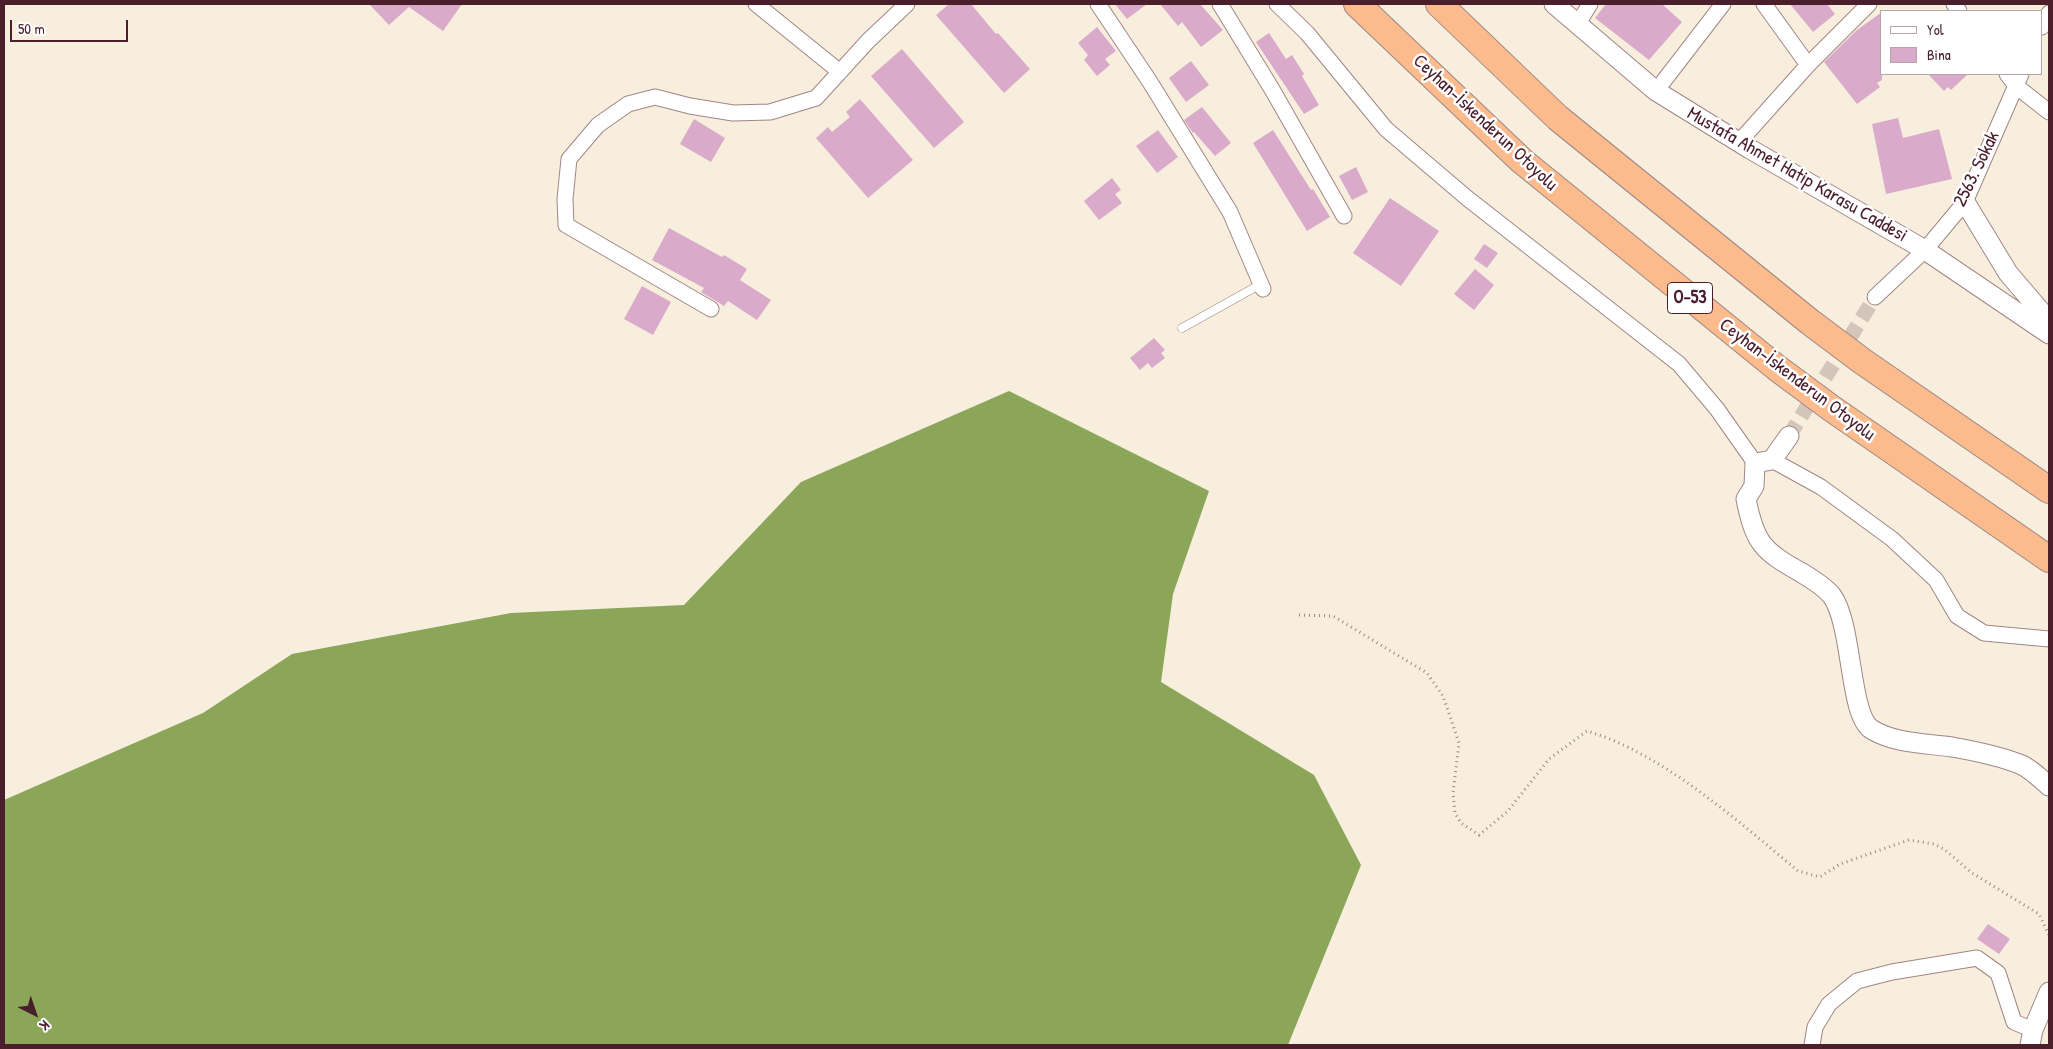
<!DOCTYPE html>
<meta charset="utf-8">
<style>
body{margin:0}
#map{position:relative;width:2053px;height:1049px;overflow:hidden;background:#f7eede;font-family:"Patrick Hand",sans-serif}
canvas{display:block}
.frame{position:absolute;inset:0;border:5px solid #4a1f2b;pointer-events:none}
.legend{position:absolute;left:1880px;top:10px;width:162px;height:65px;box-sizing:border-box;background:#fff;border:1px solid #b7a5aa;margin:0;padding:6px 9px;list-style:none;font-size:15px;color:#4a1f2b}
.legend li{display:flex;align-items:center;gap:10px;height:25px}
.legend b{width:25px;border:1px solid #b7a5aa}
.north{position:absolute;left:10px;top:989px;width:50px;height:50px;-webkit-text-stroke:4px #fff;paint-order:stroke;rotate:139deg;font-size:14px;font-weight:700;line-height:20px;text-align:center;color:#4a1f2b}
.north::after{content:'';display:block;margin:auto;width:18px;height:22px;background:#4a1f2b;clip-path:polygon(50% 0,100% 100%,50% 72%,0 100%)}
.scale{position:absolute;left:10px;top:20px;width:118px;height:22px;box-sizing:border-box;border:2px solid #4a1f2b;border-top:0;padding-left:6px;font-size:15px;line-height:18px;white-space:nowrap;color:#4a1f2b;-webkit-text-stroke:4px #fff;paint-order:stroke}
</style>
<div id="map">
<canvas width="2053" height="1049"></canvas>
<div class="frame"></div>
<ul class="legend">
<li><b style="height:6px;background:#fff"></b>Yol</li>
<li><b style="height:14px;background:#daaaca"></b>Bina</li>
</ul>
<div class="north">K</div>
<div class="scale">50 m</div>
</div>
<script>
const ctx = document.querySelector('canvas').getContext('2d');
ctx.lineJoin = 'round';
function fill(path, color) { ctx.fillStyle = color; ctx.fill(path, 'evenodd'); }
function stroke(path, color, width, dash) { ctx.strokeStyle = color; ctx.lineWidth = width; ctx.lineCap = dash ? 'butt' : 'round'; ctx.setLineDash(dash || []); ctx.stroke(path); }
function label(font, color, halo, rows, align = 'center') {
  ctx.font = font + ' "Patrick Hand",sans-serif'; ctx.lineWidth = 5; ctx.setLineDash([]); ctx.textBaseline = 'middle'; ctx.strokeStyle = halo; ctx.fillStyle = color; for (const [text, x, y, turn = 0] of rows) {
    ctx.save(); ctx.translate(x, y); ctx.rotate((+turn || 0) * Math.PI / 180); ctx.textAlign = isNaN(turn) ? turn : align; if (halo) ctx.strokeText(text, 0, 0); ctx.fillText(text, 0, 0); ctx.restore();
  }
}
fill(new Path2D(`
 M1009 391 1209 491 1173 594 1161 682 1314 775 1361 865 1288 1045H4V800L203 713 292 654 511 613 684 605 801 482Z`), '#8ba658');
fill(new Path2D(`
 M369 4H462L443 31 409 7 389 25Z
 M949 4H971L996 34 998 33 1030 69 1004 93 936 15Z
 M1115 4H1147L1127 19Z
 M1160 4H1200L1223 30 1201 47 1182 22 1178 26Z
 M1606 4H1662L1682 22 1649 60 1595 18Z
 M1790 4H1827L1835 14 1813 32Z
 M1882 12V80L1877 83 1880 87 1857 104 1824 62 1857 30Z
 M1097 27 1116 51 1105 59 1110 65 1097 76 1084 60 1088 55 1078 43Z
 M1269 33 1286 59 1292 55 1304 74 1302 76 1319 105 1304 114 1256 42Z
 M902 49 964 122 934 148 871 76Z
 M1191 61 1209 85 1186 102 1169 78Z
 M1928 74H1968L1951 90 1948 87 1944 91Z
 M860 99 913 160 868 198 816 138 828 127 832 132 850 117 846 112Z
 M1202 107 1231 143 1215 156 1194 132 1193 133 1184 120Z
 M1898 118 1903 138 1939 129 1952 179 1886 194 1872 124Z
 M694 119 725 138 711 162 680 144Z
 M1158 130 1178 157 1157 173 1136 146Z
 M1273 130 1311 190 1313 189 1330 217 1307 231 1253 143Z
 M1356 167 1368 192 1352 200 1339 176Z
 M1112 178 1121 190 1115 194 1122 203 1099 220 1084 201Z
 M1390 198 1439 231 1401 286 1353 253Z
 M669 228 722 257 724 255 747 269 740 280 771 300 757 320 728 301 724 306 701 292 704 288 652 260Z
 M1484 244 1498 253 1487 268 1474 259Z
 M1475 269 1494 285 1474 310 1454 294Z
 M642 286 671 302 653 335 624 319Z
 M1154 338 1165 350 1161 353 1165 358 1152 368 1148 363 1140 370 1130 358Z
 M1988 924 2010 939 1999 954 1977 939Z`), '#daaaca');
stroke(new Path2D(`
 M1789 436 1875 297`), '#d4c5ba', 15, [15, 8]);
const service = new Path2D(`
 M1182 328 1261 284`);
const minor = new Path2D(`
 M756 4 840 72
 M1098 4 1150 82 1230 212 1263 289
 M1220 4 1273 91 1344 216
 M1277 4 1307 33 1386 129 1467 198 1679 364 1717 409 1755 463
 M1764 4 1808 65
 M1954 4 1959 11
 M1577 25 1590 4
 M2042 27 2049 13
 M2007 74 2016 86 2049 112
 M1656 91 1723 4
 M1739 142 1808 65 1869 4
 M1875 297 1925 250 1965 202 2021 74
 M711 309 566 225 565 199 569 159 598 125 628 104 655 97 690 106 733 113 770 112 816 98 868 41 907 4
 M1772 460 1821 487 1892 539 1936 580 1957 616 1984 633 2049 639
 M1812 1045 1815 1027 1829 1004 1857 981 1892 972 1977 958 1998 973 2014 1022 2033 1030`);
const tertiary = new Path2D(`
 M1554 4 1656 91 1750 149 1925 250 2049 334
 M1965 202 2008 273 2049 321
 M1789 436 1772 460 1755 463 1754 486 1746 499C1755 544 1763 551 1802 573 1812 579 1825 587 1832 596 1853 625 1849 714 1871 729 1895 744 1925 743 1952 747 1975 751 2000 756 2022 765 2032 770 2041 779 2049 786
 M2030 1045 2033 1030 2049 992`);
const motorway = new Path2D(`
 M1357 4 1522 161 1777 368 1831 408 2049 559
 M1439 4 1558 118 1810 322 1862 361 2049 490`);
stroke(service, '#a08684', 9);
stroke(minor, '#a08684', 17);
stroke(tertiary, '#a08684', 21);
stroke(motorway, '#a08684', 28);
stroke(new Path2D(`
 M1299 615 1333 616 1427 673 1443 696 1459 743 1453 793 1455 813 1461 823 1479 835 1508 811 1549 759 1587 731C1662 753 1738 821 1798 871L1820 877 1840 864 1909 840 1934 844 1944 849 1972 873 2039 914 2049 935`), '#a08684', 3, [1, 4]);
stroke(service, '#fff', 8);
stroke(minor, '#fff', 15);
stroke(tertiary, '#fff', 19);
stroke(motorway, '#fbbb8c', 26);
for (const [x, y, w] of [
 [1690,298,45]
]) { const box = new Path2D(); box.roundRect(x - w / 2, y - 15.5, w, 31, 4); ctx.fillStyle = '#fff'; ctx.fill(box); stroke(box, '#4a1f2b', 1); }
label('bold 18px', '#4a1f2b', null, [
 ["O-53",1690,298]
]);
label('19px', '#4a1f2b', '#fff', [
 ["Ceyhan-İskenderun Otoyolu",1485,123,43],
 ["2563. Sokak",1977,169,-64],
 ["Mustafa Ahmet Hatip Karasu Caddesi",1797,175,30],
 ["Ceyhan-İskenderun Otoyolu",1797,380,37]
]);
</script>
